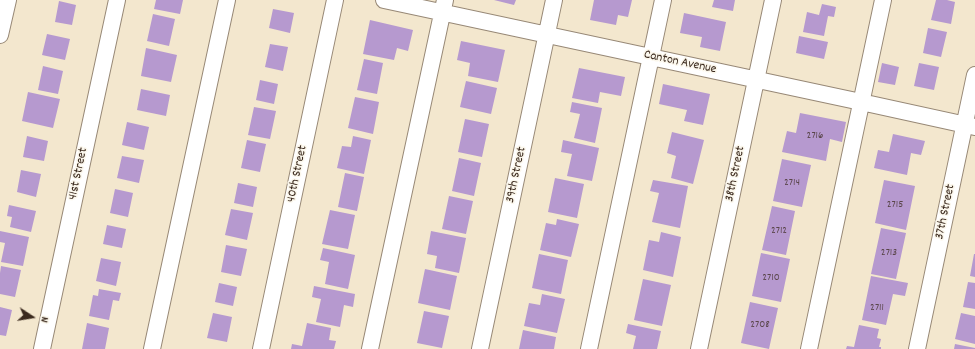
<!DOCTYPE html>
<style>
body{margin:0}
#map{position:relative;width:975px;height:349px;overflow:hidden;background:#f3e7ce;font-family:Dekko,sans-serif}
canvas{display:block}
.north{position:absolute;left:12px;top:297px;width:40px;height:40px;-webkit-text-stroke:3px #fbf7ec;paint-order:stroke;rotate:102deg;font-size:11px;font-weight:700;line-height:16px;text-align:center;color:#3b2a1e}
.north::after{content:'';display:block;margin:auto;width:14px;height:18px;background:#3b2a1e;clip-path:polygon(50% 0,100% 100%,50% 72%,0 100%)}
</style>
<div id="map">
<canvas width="975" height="349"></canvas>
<div class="north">N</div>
</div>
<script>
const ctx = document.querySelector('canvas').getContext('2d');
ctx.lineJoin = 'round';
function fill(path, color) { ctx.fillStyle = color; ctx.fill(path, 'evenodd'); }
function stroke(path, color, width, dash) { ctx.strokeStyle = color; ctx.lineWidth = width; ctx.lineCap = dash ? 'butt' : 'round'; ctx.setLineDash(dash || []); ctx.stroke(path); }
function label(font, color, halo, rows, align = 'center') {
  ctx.font = font + ' Dekko,sans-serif'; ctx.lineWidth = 3; ctx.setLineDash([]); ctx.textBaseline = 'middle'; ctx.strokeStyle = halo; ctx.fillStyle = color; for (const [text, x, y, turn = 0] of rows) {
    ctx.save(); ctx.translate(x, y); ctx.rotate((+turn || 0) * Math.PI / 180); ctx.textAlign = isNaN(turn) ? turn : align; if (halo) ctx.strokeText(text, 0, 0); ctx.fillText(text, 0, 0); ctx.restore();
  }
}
fill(new Path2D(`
 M156 0H183L180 14 154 9Z
 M494 0H516L514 5Z
 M594 0H632L628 17 618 15 616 25 590 20Z
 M714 0H735L733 11 712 7Z
 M936 0H947L955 2 951 24 931 20Z
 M59 1 76 5 72 25 55 22Z
 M822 4 836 7 834 17 828 16 824 36 803 32 807 12 819 15Z
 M273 9 294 13 290 33 269 28Z
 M684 13 726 22 720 51 700 47 702 37 680 33Z
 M153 14 175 19 169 46 147 41Z
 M370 20 413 30 408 51 397 48 394 60 363 54Z
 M928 28 947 32 941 57 923 53Z
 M47 34 70 39 65 60 42 55Z
 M799 36 828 42 824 59 796 53Z
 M461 41 505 50 498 82 468 76 470 63 457 60Z
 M270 44 288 47 283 71 265 67Z
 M146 48 177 55 171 82 141 76Z
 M364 59 383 63 377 94 357 90Z
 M882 63 899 67 895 85 878 82Z
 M919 63 939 67 934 90 914 86Z
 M43 66 63 71 58 94 38 90Z
 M579 68 625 77 621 96 600 92 598 103 572 98Z
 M260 80 278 84 274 104 256 100Z
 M466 81 497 88 491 114 460 107Z
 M663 84 710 94 703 125 684 121 687 110 659 104Z
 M141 89 170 95 166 116 137 110Z
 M28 92 60 99 53 128 22 121Z
 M355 97 379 102 373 134 348 128Z
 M572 102 602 108 595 143 574 138 580 114 570 112Z
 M254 107 276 111 270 139 248 135Z
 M800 113 846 122 842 142 830 139 826 161 782 152 787 131 796 133Z
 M465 119 489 124 482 157 458 152Z
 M127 122 149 127 144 150 122 145Z
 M672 132 704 140 693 184 671 178 676 156 667 153Z
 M893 134 925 141 921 155 911 153 907 175 874 168 878 150 889 152Z
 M27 136 48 141 44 161 23 157Z
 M353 136 371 140 364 174 337 168 342 146 351 147Z
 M247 140 266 144 260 172 241 168Z
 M563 140 599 148 592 181 567 176 572 154 561 152Z
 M122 156 144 160 139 183 117 178Z
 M459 158 481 163 474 196 452 191Z
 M782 159 811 165 802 207 773 201Z
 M21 170 41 174 36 197 17 192Z
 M345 173 364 177 357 211 338 207Z
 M555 178 584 184 577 218 548 212Z
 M653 180 688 186 680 228 652 222 659 193 650 191Z
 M884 180 915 186 906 230 875 223Z
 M238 183 257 187 253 207 234 203Z
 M115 189 133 193 128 217 110 213Z
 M449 196 473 201 466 234 442 229Z
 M9 205 36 211 31 232 10 227 12 217 7 216Z
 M772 206 795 211 786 255 762 250Z
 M231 209 253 213 247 240 225 235Z
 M330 210 355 215 348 249 322 244Z
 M557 219 579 224 571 257 540 250 546 223 556 225Z
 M107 225 126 229 122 248 103 244Z
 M881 228 906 233 896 279 871 274Z
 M0 231 29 237 23 266 1 262 5 243 0 242Z
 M431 231 466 238 459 273 435 268 437 256 427 254Z
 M661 232 681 237 673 277 643 270 649 240 659 242Z
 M226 245 247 249 241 276 221 272Z
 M323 248 355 255 348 289 325 284 329 262 320 260Z
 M761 253 790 259 781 302 752 296Z
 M539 254 568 260 561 294 532 288Z
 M974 254H975V277L970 276Z
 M101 258 121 262 116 286 96 281Z
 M1 266 21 270 15 297 0 294V273Z
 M425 269 457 276 450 310 418 303Z
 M871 276 908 283 905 296 893 294 886 325 862 320Z
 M643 279 671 285 662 326 634 320Z
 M968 282 975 283V309L963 307Z
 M219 283 237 287 233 306 215 302Z
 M314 286 355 294 353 307 344 305 340 327 316 322 321 299 312 297Z
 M99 289 121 293 119 301 113 300 109 320 89 316 93 295 98 296Z
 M542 294 565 299 557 333 524 326 529 303 540 305Z
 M750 302 778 308 769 349 741 343Z
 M0 307 12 310 6 336 0 335Z
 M424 311 449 316 442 348 417 343Z
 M213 313 232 317 227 342 207 338Z
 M961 313 975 316V344L955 339Z
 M87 323 109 328 105 349H82Z
 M307 323 331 328 329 340 336 341 334 349H291L292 344 302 346Z
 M628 324 661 331 657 349H633L636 336 626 333Z
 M859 325 879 329 877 338 881 339 879 347H881V349H846L847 346 854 347Z
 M523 330 556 337 554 349H519Z
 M955 344 975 348V349H954Z`), '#b699cf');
const minor = new Path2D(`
 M384 0 861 102 975 127
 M0 35 8 0
 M42 349 117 0
 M152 349 227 0
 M261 349 335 0
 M370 349 445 0
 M480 349 554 0
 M589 349 663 0
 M699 349 773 0
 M809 349 883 0
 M917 349 975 75`);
stroke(minor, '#978876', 18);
stroke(minor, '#fff', 16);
label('11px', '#5a464a', null, [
 ["2716",815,136],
 ["2714",792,183],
 ["2715",895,205],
 ["2712",779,231],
 ["2713",889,253],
 ["2710",771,278],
 ["2711",877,308],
 ["2708",760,325]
]);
label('13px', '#3b2a1e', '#fbf7ec', [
 ["Canton Avenue",680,63,12],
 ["41st Street",79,174,-78],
 ["40th Street",298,174,-78],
 ["38th Street",736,174,-78],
 ["39th Street",517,175,-78],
 ["37th Street",946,212,-78]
]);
</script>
